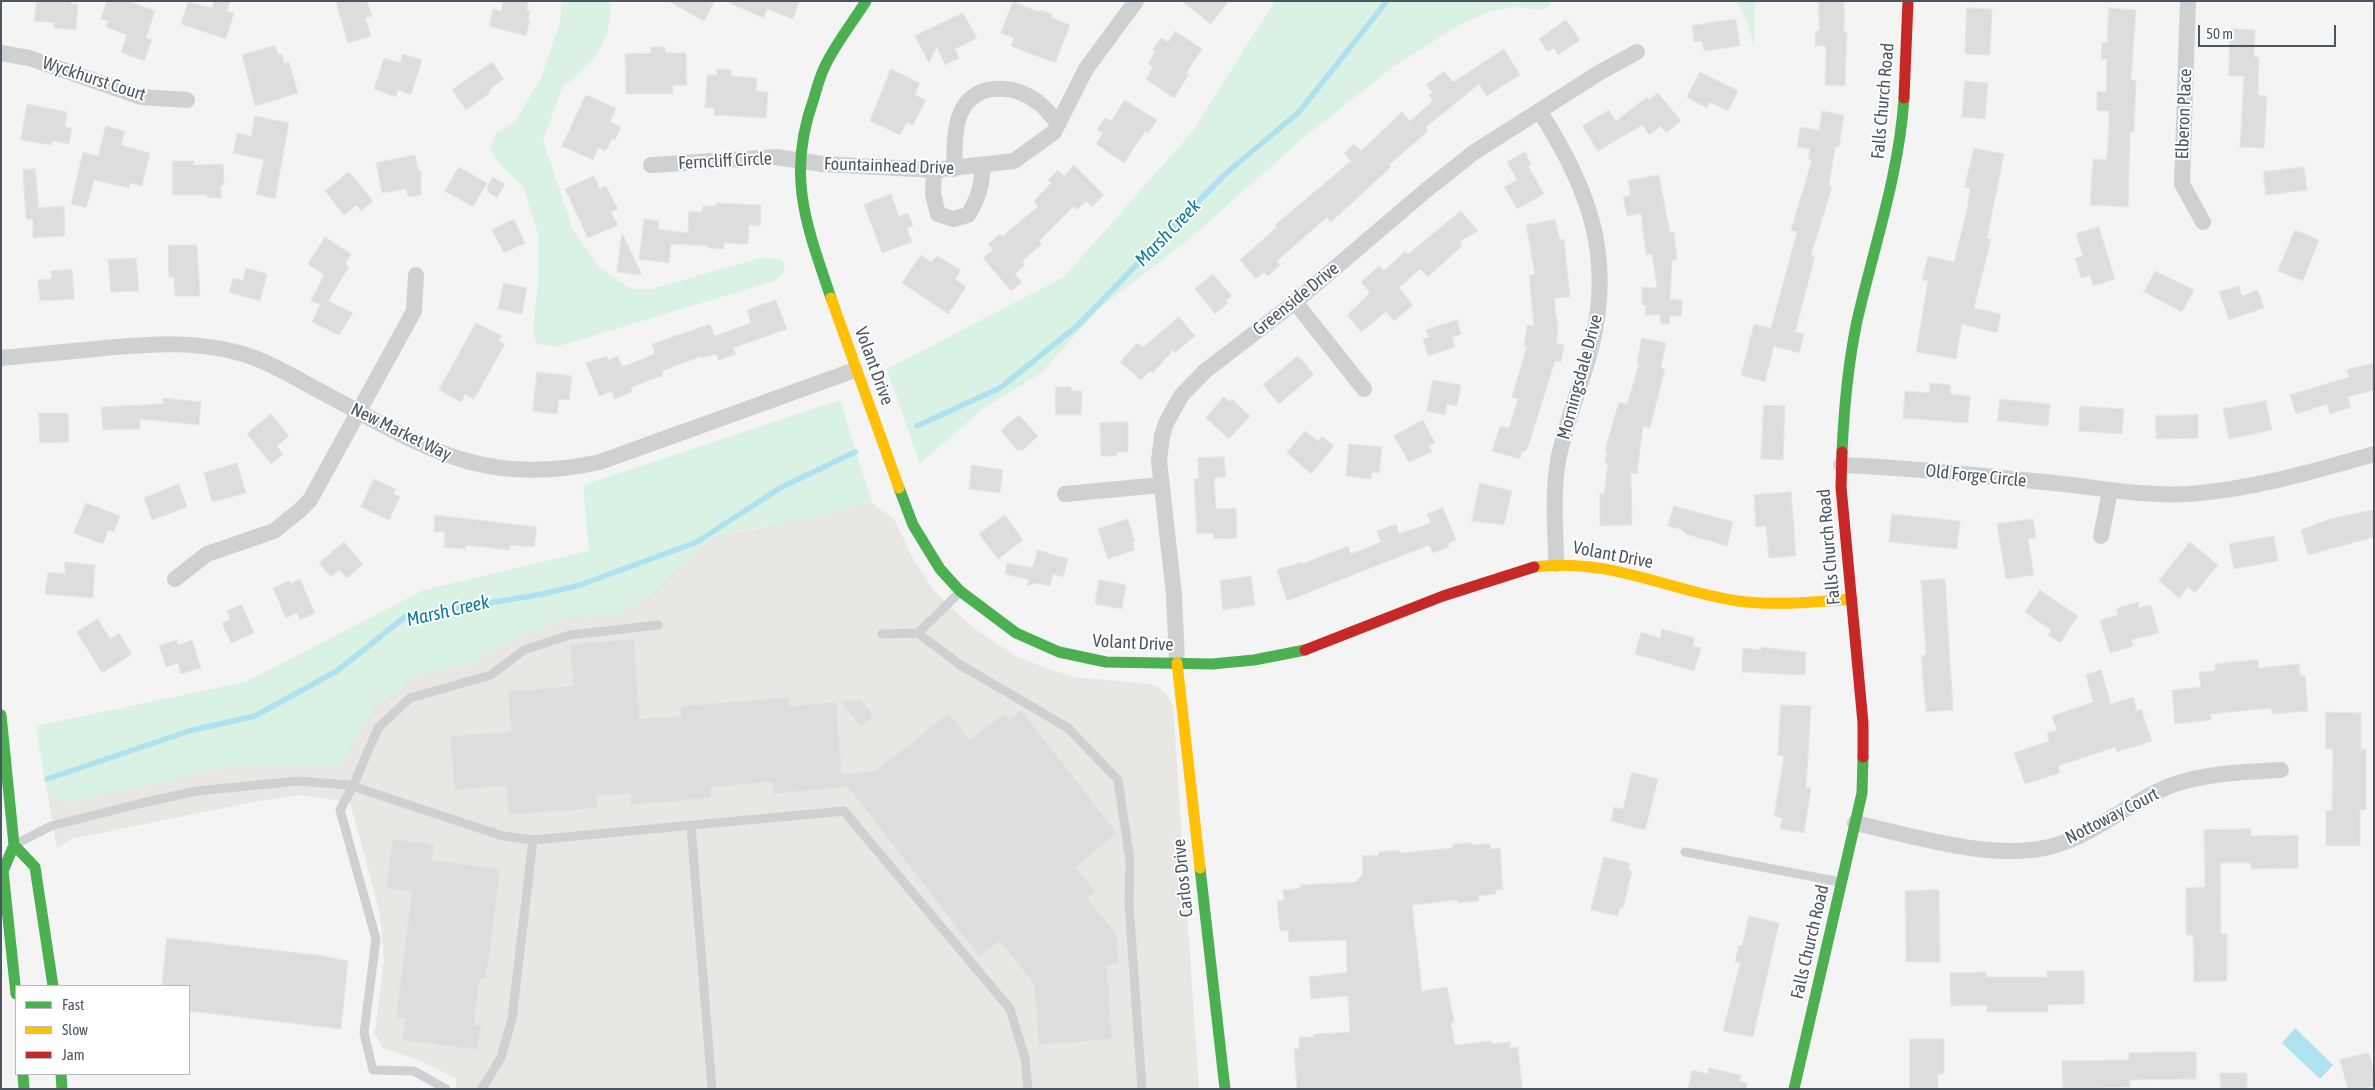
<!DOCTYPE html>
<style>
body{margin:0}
#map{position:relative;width:2375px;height:1090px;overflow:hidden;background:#f4f4f4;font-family:"Asap Condensed",sans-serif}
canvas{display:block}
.frame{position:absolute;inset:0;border:2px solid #4a5661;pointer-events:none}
.legend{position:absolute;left:15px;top:985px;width:175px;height:90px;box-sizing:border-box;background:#fff;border:1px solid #b7bbc0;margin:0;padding:6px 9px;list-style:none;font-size:15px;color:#4a5661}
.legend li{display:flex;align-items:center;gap:10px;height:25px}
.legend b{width:25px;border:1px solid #b7bbc0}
.scale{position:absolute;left:2198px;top:25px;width:138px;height:22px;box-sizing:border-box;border:2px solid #4a5661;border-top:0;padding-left:6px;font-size:15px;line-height:18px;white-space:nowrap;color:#4a5661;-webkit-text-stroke:4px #fff;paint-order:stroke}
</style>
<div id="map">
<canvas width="2375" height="1090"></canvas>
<div class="frame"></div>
<ul class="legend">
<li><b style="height:6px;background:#4caf50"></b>Fast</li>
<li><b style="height:6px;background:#ffc107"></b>Slow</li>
<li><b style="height:6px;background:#c62828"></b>Jam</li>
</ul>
<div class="scale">50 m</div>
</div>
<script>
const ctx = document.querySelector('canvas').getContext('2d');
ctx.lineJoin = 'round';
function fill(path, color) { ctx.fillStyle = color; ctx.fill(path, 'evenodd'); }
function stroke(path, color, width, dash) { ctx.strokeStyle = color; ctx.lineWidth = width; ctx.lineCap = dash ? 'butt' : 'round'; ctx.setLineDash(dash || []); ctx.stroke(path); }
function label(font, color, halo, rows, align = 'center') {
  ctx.font = font + ' "Asap Condensed",sans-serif'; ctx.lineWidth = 4; ctx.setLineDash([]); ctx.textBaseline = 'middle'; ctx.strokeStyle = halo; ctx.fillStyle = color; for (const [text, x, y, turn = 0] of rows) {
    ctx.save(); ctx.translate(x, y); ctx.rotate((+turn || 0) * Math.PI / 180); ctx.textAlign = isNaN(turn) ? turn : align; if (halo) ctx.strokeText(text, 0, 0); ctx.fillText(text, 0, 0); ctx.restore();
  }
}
fill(new Path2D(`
 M872 503 895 520 911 555 934 591 975 629 1016 656 1046 668 1074 677 1151 684 1159 688 1167 695 1173 706 1199 1089H456V1079L421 1061 383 1048 375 1033 384 958 380 914 350 802 299 795 253 802 71 839 57 849 36 726 246 682 424 590 589 551 746 531Z`), '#e8e7e3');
fill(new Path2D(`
 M562 1H610L611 13 607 35 595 58 573 80 563 86 543 140 573 230 599 267 631 289H652L760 258 781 259 785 266 783 273 774 281 556 347 537 344 533 332 538 284 539 237 523 186 503 168 490 150 495 134 516 120 541 78 560 23Z
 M1275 1H1551L1549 6 1542 10 1514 7 1488 12 1459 25 1393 67 1302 139 1187 241 1101 307 1041 373 981 410 920 464 887 369 1064 277 1192 132Z
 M1737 1H1755L1754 47 1747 22Z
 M840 400 872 503 810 518 713 536 647 598 617 615 567 619 519 636 470 665 420 674 375 708 340 765 244 764 72 802 58 799 47 792 36 726 246 682 424 590 589 551 583 485Z`), '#d9f2e3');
fill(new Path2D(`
 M2295 1028 2333 1065 2320 1079 2282 1043Z`), '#aee2f0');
stroke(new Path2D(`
 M917 426 1000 388 1077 326 1224 175 1299 112 1387 1
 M47 779 189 731 255 716 337 671 405 617 543 594 580 585 697 542 780 488 855 452`), '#aee2f0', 5.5);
const building = new Path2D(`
 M37 1H71V4L78 5 76 30 54 28V23L34 21Z
 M107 1H128L155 11 146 38 152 40 144 61 121 52 127 35 106 27 108 21 101 19Z
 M214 1H230L227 11 234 13 226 39 181 24 188 2 212 8Z
 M336 1H367L372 16 365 18 371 36 348 43Z
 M503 1H529L526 10 530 11 528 20H530L526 36 489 26 493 9 501 11Z
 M669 1H715L704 21Z
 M725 1H799L793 19 767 9 764 18Z
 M1182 1H1229L1211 24Z
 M1819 1H1844V32H1847L1845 86 1825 85 1826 46H1815L1816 31H1819Z
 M1013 2 1039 12 1040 10 1052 14 1051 17 1070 25 1055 63 1011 46 1014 38 1001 33Z
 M1967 8 1992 9 1990 55 1965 54Z
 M2109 8 2136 10 2131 80H2136L2134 132H2130L2128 207 2090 205 2093 159 2106 160 2108 148 2109 111H2097V91L2106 92 2107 59H2101L2102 42H2107Z
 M963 13 977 38 955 49 959 58 945 65 937 47 929 63 915 36Z
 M1736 19 1740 46 1704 51 1702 41 1694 42 1692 26Z
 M1566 20 1580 40 1558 55 1554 48 1548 52 1539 39Z
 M2230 29 2255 30 2254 57H2259L2258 95 2267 96 2264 148 2240 147 2244 76H2229Z
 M1175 31 1202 49 1186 73 1189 74 1174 98 1146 79 1153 67 1148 64 1155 52 1152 50 1161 38 1168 42Z
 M275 46 278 55 282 54 284 64 289 62 298 93 255 106 242 55Z
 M651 47H665V53H686L687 85 673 86V94H626L625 54 651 53Z
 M1504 49 1520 75 1487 96 1479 84 1425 128 1428 131 1389 165 1391 167 1340 214 1330 222 1327 217 1277 261 1280 265 1268 276 1264 272 1256 279 1240 260 1277 227 1275 225 1351 161 1344 153 1354 144 1361 151 1402 112 1410 121 1433 101 1429 95 1433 93 1426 85 1444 71 1453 82Z
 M403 54 422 60 411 95 398 90 396 97 374 89 384 58 400 63Z
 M492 62 504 79 489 90 490 93 466 110 452 90Z
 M717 69 731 70V76L757 78 756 91 768 92 766 118 714 115V108H705L707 75H717Z
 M891 69 920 83 915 95 926 100 913 125 907 122 900 135 870 121Z
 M1700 72 1738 91 1728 111 1710 102 1707 108 1687 97Z
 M1965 81 1988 83 1985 119 1962 117Z
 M1658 93 1681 121 1666 133 1661 126 1649 135 1642 125 1598 151 1582 126 1609 110 1616 121 1647 97 1649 100Z
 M586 95 616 108 610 122 621 127 615 140 612 139 606 151 598 148 593 160 562 146Z
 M1125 100 1157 120 1148 133 1145 131 1124 163 1096 144 1103 133 1097 130 1105 118 1111 121Z
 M27 104 67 112 65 127 72 128 69 144 52 141 51 145 21 140Z
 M1822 111 1844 115 1839 147H1835L1829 186 1832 187 1811 255 1815 256 1795 332 1804 334 1799 353 1774 346 1765 382 1741 375 1754 324 1771 328 1797 232 1791 230 1812 160 1808 159 1810 149 1797 147 1800 127 1819 130Z
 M255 116 289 123 275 199 256 194 264 160 233 153 237 133 251 136Z
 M106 126 125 131 121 145 150 153 142 186 130 183 129 188 94 180 86 208 71 204 83 152 98 156Z
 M1974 148 2004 154 1987 238 1991 239 1974 308 2001 314 1997 333 1962 324 1956 359 1916 352 1928 281 1922 280 1928 256 1954 262 1967 210 1970 188 1965 187Z
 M1525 152 1531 164 1528 166 1544 194 1517 209 1504 187 1517 180 1507 162Z
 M415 155 418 170H421V195L408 197 406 189 382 193 376 163Z
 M173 161H194L193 165 223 164 224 185H221V198H207V195H173Z
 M1074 165 1104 195 1092 207 1086 201 1077 210 1074 206 1039 241 1042 244 1022 261 1025 265 1015 274 1022 282 1011 291 983 258 993 250 988 244 1000 234 1002 237 1038 206 1034 201 1051 183 1048 180 1058 170 1064 176Z
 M459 167 487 183 473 207 445 191Z
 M2304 167 2307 190 2266 195 2263 172Z
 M35 169 39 208 64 206 65 236 33 238V219H26L23 170Z
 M349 172 373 201 361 211 356 205 344 215 325 191Z
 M1659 175 1670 233 1674 232 1677 260H1672L1670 299 1682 300 1681 316H1670L1669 324H1661L1660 315H1645L1646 305H1642V287L1657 288 1652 254 1646 255 1641 213 1627 216 1623 197 1631 195 1628 181Z
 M594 176 600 189 606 186 618 209 611 212 618 225 588 238 565 189Z
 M493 177 505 184 497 198 489 193 487 188Z
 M891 194 899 216 908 213 913 226 907 228 912 242 882 253 864 205Z
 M716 203 761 205 760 226 749 225 748 244 724 243V249L708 248V246L671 244 669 263 639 259 644 219 659 221 658 229 688 233 689 211 702 212 703 206H716Z
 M1461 211 1478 231 1460 241 1462 246 1428 277 1420 269 1399 288 1413 305 1394 321 1386 312 1361 332 1347 315 1370 293 1361 282 1379 266 1384 271 1405 251 1408 254Z
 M514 219 525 243 504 253 492 230Z
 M1555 220 1560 240 1564 239 1570 297 1554 298 1558 331 1556 343 1564 345 1561 362 1555 361 1528 447 1525 452 1522 451 1520 459 1492 451 1500 426 1509 428 1518 399 1512 397 1527 346H1524L1527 325 1534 326 1529 275 1535 274 1526 225Z
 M2099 227 2115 279 2093 286 2090 275 2081 278 2075 258 2083 256 2076 234Z
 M2295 230 2319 240 2303 281 2278 271Z
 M622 233 642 275 617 272Z
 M325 237 351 254 345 264 349 267 328 301 353 313 339 335 312 322 320 305 311 301 324 275 308 264Z
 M169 245H197L200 296H175L174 277H169Z
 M921 255 931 262 937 256 961 270 955 279 966 287 948 314 902 283Z
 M136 258 139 291 111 292 108 260Z
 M246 268 267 274 260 301 229 292 233 278 243 280Z
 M72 270 74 299 40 301 38 280 52 279 51 271Z
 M2155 271 2194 290 2182 312 2144 292Z
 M1213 274 1232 296 1226 300 1228 303 1215 314 1195 289Z
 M504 283 527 288 522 314 498 309Z
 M2239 286 2242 296 2258 290 2264 308 2229 320 2219 292Z
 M776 300 787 329 733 348 736 354 719 360 716 354 703 358 702 356 662 371 663 375 630 388 632 392 614 399 612 391 599 396 586 363 607 356 608 360 618 356 622 367 655 354 652 344 710 324 715 336 751 323 747 310Z
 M1179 317 1195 336 1175 353 1173 350 1153 373 1150 371 1141 380 1120 362 1137 343 1143 347Z
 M1457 320 1461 334 1452 337 1455 347 1428 356 1423 339 1429 337 1426 330Z
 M476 323 502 336 499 341 505 344 474 399 465 394 461 402 439 390Z
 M1642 338 1666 343 1661 368 1665 369 1650 428 1643 426 1637 474 1631 473 1632 525 1600 526V494H1604L1608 463H1605L1607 451 1605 450 1619 402 1627 404 1639 364H1637Z
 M1298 356 1314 374 1279 404 1263 385Z
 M2374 363V390L2348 397 2351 407 2330 414 2327 404 2296 414 2290 395 2349 377 2347 370Z
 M537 372 572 376 569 400 559 399 557 414 533 411Z
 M1433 380 1461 385 1457 406 1447 404 1445 415 1427 411Z
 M1930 383 1951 385 1950 394 1970 396 1968 423 1903 418 1905 391 1929 393Z
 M1056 387H1071V391H1082L1081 415H1056Z
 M1224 397 1230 402 1232 399 1250 416 1229 439 1206 418Z
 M163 398 201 402 199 425 140 419V429L103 430 101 407 163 404Z
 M2000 399 2050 404 2048 426 1998 421Z
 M2266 401 2272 430 2229 439 2223 409Z
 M1764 405 1785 406 1783 460 1761 459Z
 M2080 406 2124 409 2122 434 2079 431Z
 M39 413H68L69 442 40 443Z
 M271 414 289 436 277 446 283 454 271 464 247 434Z
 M1019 415 1038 436 1023 450H1017L1001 431Z
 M2198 415V438L2156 439V416Z
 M1423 420 1435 443 1429 446 1432 452 1409 462 1394 436Z
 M1128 422V452H1117V456H1101L1100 423Z
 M1305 431 1318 441 1322 436 1334 446 1311 474 1287 453Z
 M1349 444 1382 447 1379 473 1372 472 1371 479 1346 476Z
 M1224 457 1226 477 1214 478 1216 509 1236 508 1237 538 1214 539 1213 533 1197 534 1194 479H1199L1198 458Z
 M237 463 246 493 212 502 204 473Z
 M972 465 1003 470 1000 493 969 489Z
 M374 479 396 489 394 494 400 497 389 520 361 507Z
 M1480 483 1512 491 1504 525 1472 521Z
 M179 484 187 507 152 520 144 498Z
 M1791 492 1796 556 1769 558 1766 526 1756 527 1754 495Z
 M86 503 120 516 114 532 108 530 103 544 74 533Z
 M1674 506 1733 522 1727 546 1686 534 1680 529 1668 526Z
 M1443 508 1456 540 1448 544 1449 547 1433 553 1429 545 1287 601 1277 570 1302 562V564L1348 546 1351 554 1381 542 1377 531 1396 524 1399 534 1431 523 1427 514Z
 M2374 510V537L2308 555 2301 530 2330 519Z
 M1892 514 1960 521 1957 549 1889 542Z
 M435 515 537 527 534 547 510 545V550L466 545 465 549 444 547 445 532H434Z
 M1005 515 1023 540 998 559 979 534Z
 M1128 519 1135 542 1133 543 1135 550 1108 559 1098 529Z
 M2033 519 2036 538 2028 539 2034 575 2006 579 1997 524Z
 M2274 536 2278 561 2234 569 2229 544Z
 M344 542 363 564 347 578 339 570 331 577 319 563Z
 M2190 542 2218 565 2195 593 2188 587 2179 598 2159 581Z
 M1038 550 1068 559 1063 577 1053 574 1050 586 1037 583 1027 586 1029 580 1005 574 1007 563 1032 568Z
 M65 562 95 565 93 598 45 594 48 572 65 574Z
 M1251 576 1255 605 1223 610 1220 581Z
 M300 579 315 613 300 620 297 613 286 618 273 588 289 581 291 583Z
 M1945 579 1953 710 1926 712 1921 656 1926 655 1921 581Z
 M1099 580 1126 585 1122 609 1095 604Z
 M2040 590 2078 616 2060 643 2048 635 2051 630 2025 612Z
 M2138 602 2139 608 2151 605 2159 633 2131 640 2133 646 2110 653 2100 620 2118 615 2116 609Z
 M242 605 254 633 231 643 222 623 230 619 227 611Z
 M98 619 110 639 119 633 132 654 102 673 77 632Z
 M1662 629 1695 638 1693 646 1701 648 1694 671 1635 654 1641 632 1660 638Z
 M634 639 640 719 681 716 680 706 790 697V706L836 702 842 774 875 771 949 713 970 740 1004 713 1010 720 1021 710 1117 833 1076 867 1096 892 1087 898 1116 934 1119 964 1107 966 1112 1039 1039 1045 1034 984 999 941 980 957 848 787 773 794 772 782 710 787 711 798 631 805 630 793 597 796V808L508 815 506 786 455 790 450 736 511 732 508 691 573 686 570 644Z
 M177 640 178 645 192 640 201 668 181 674 178 663 166 667 159 646Z
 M1761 647 1806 652 1805 675 1742 672 1743 648 1761 650Z
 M2258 660 2259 668 2299 664 2300 676 2305 675 2308 711 2272 714 2271 708 2210 714 2211 720 2175 724 2172 690 2201 687 2199 672 2215 671V664Z
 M2101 670 2111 704 2133 697 2137 711 2141 709 2152 741 2117 752 2115 747 2058 766 2060 773 2025 784 2014 753 2049 741 2047 733 2057 730 2052 716 2093 702 2086 675Z
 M861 700 874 716 861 727 840 701Z
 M1781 705 1811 706 1806 787 1811 788 1804 833 1780 829 1782 818 1774 816 1784 756 1778 755Z
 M2326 712 2361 713V750L2366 749V810H2360V846H2326V810L2332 811 2333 749H2326Z
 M1632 772 1658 779 1645 830 1611 821 1614 807 1623 809Z
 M2251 829V836L2298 835V868L2251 869V863H2220L2221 934H2227V981L2194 982 2193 935H2186V888L2205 887 2204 830Z
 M393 839 434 844 432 860 500 869 486 979H480L474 1025H481L477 1050 403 1040 405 1019 396 1018 412 891 386 888Z
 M1472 843V845L1490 844 1491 849 1500 848 1503 890H1496V894L1478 896 1479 901 1458 903V900L1412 905 1422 991 1447 987 1454 1020 1451 1025 1455 1045 1492 1041V1044L1510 1042V1048L1518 1047 1522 1088 1297 1089 1294 1049H1299V1037H1314V1034L1350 1032 1348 996 1311 999 1309 977 1347 972 1346 940 1289 942 1288 930 1280 931 1277 901 1284 900 1283 890 1301 888 1300 885 1356 882 1363 873 1362 856 1379 855 1378 852 1400 850V853L1453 848V844Z
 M1604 857 1630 863 1629 870 1632 871 1623 909 1620 908 1618 916 1591 910Z
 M1939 890 1940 962H1906L1905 891Z
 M1749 916 1779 923 1753 1037 1723 1031 1740 963 1735 962 1739 945 1742 946Z
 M167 938 317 955 348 961 341 1029 189 1011V986H162Z
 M2047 971H2084V1004L2048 1005V1012H1987V1005L1951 1006 1950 973 1986 972V977H2047Z
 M1910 1039H1944V1074H1938V1089H1910Z
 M2196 1052V1079L2130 1080V1087L2063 1089 2062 1061 2129 1060V1053Z
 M2369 1053 2374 1072V1086L2363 1089H2348L2340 1060Z
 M1709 1068 1741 1075 1740 1081 1747 1083 1746 1089H1688L1692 1070 1708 1074Z
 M2220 1073H2247V1089H2221Z`);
fill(building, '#ddddde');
stroke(building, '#e5e6e7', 1);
stroke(new Path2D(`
 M918 633 959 664 1068 728 1118 780 1130 861 1129 904 1142 1089
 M882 634 918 633 960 592
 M691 826 712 1089
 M16 844 51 826 142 803 197 791 298 781 349 785 503 836 533 840
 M1685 852 1840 882
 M446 1089 414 1071 373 1070 364 1033 376 939 340 810 353 786 378 728 410 698 491 675 524 650 570 635 658 625
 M482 1089 501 1057 512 1019 533 840 844 811 1010 1009 1025 1058 1028 1089`), '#ced0d2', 9);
stroke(new Path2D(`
 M2188 1 2182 184 2203 222
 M1 53 29 58 141 97 187 100
 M1540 112C1590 190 1615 259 1590 352 1580 389 1565 424 1558 461 1552 495 1556 530 1556 564
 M651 165 776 157 822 164 934 170 1014 161 1054 132 1086 69 1136 1
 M954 169C955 149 953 122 965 105 982 81 1020 86 1040 104 1047 110 1052 117 1059 123
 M934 170 933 194 938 214 953 219 968 215C978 199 982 185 983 165
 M1295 302 1364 389
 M1 358C33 355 64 352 95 349 148 344 201 339 252 357 274 365 296 378 316 389 419 443 477 489 600 462L855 370
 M1841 465C1918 468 1995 477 2072 485 2111 490 2149 496 2189 494 2254 489 2311 472 2374 454
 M1065 494 1161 485
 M2101 536 2110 491
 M175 579 207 554 274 531 299 511 310 500 414 311 416 275
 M1177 663 1174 595 1159 461 1162 436 1166 423 1181 396 1205 371 1295 302 1424 192 1473 153 1602 71 1637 52
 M1855 823C1914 836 1994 862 2053 846 2096 834 2130 801 2172 785 2207 773 2244 772 2281 770`), '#ced0d2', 16);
stroke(new Path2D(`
 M831 298C806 224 786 175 814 98 817 87 820 76 825 66 836 43 853 22 866 1
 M1842 452C1844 408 1848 364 1857 321 1874 246 1899 175 1904 98
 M899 488 913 525 940 569 960 591 1016 633 1059 652 1106 662 1212 664 1254 660 1305 650
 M1 715 14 845 3 871 16 994
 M14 845 35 867 53 986
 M1200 868 1225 1089
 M23 1074 24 1089
 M61 1074 62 1089
 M1794 1089 1862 793 1863 757`), '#4caf50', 11);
stroke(new Path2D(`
 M831 298 899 488
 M1534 567C1608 557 1667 590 1738 601 1775 606 1815 602 1852 599
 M1177 663 1200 868`), '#ffc107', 11);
stroke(new Path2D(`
 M1904 98 1908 1
 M1842 452 1841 487 1863 723V757
 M1305 650 1443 596 1534 567`), '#c62828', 11);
label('18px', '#4a5661', '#fff', [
 ["Wyckhurst Court",94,79,18],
 ["Falls Church Road",1883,101,-85],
 ["Elberon Place",2184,114,-88],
 ["Ferncliff Circle",725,161,-3],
 ["Fountainhead Drive",889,166,2],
 ["Greenside Drive",1296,299,-39],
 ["Volant Drive",874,366,70],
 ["Morningsdale Drive",1580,377,-75],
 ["New Market Way",401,432,26],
 ["Old Forge Circle",1976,476,6],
 ["Falls Church Road",1829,547,-95],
 ["Volant Drive",1613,555,11],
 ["Volant Drive",1133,643,3],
 ["Nottoway Court",2112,816,-27],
 ["Carlos Drive",1183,878,-96],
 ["Falls Church Road",1810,942,-77]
]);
label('italic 19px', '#0c7c9b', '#fff', [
 ["Marsh Creek",1168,233,-46],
 ["Marsh Creek",448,611,-13]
]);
</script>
